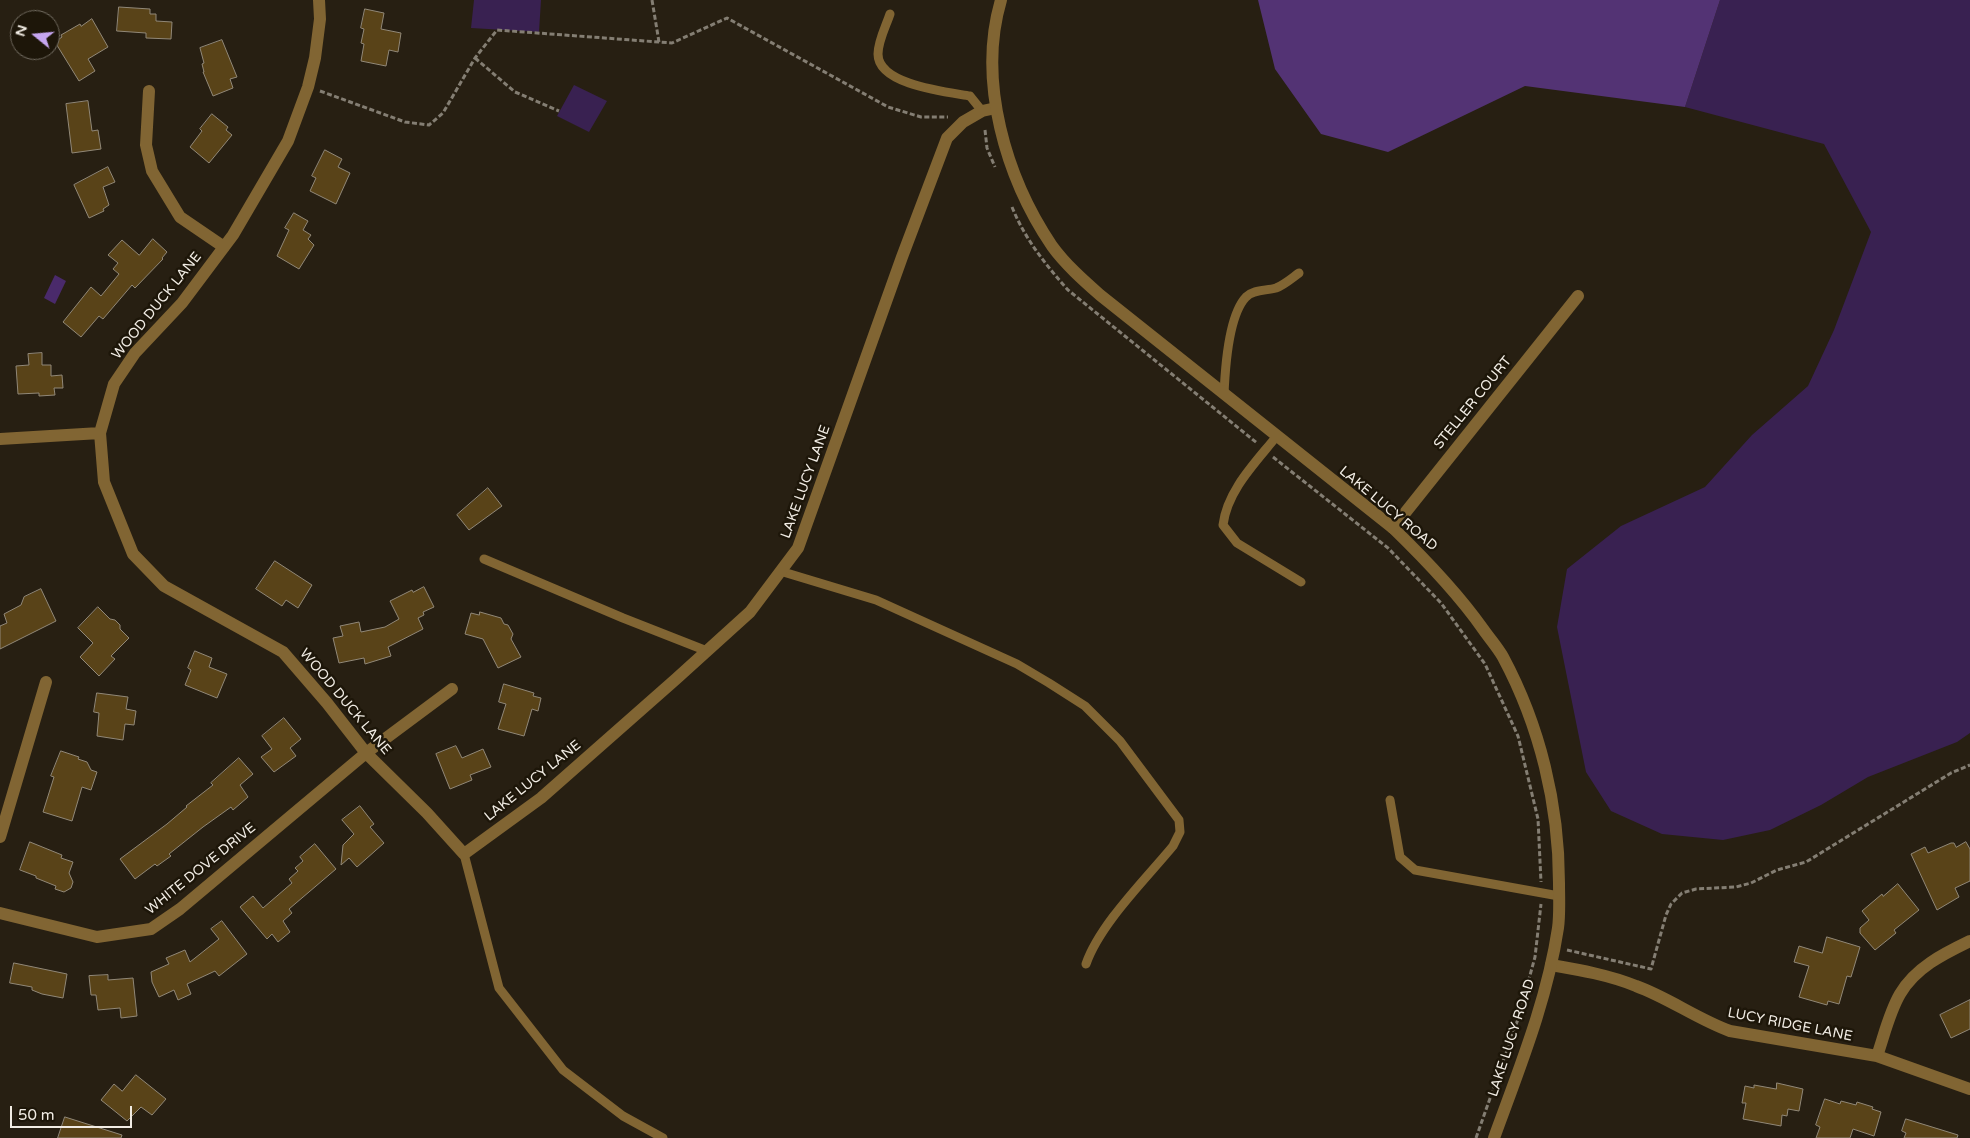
<!DOCTYPE html>
<style>
body{margin:0}
#map{position:relative;width:1970px;height:1138px;overflow:hidden;background:#271f12;font-family:"Varela Round",sans-serif}
canvas{display:block}
.north{position:absolute;left:10px;top:10px;width:50px;height:50px;box-sizing:border-box;background:#1d1609;border:1px solid #726c61;border-radius:50%;rotate:287deg;font-size:14px;font-weight:700;line-height:20px;text-align:center;color:#f1ece4}
.north::after{content:'';display:block;margin:auto;width:18px;height:22px;background:#c6a6f0;clip-path:polygon(50% 0,100% 100%,50% 72%,0 100%)}
.scale{position:absolute;left:10px;top:1106px;width:122px;height:22px;box-sizing:border-box;border:2px solid #f1ece4;border-top:0;padding-left:6px;font-size:15px;line-height:18px;white-space:nowrap;color:#f1ece4;-webkit-text-stroke:4px #1d1609;paint-order:stroke}
</style>
<div id="map">
<canvas width="1970" height="1138"></canvas>
<div class="north">N</div>
<div class="scale">50 m</div>
</div>
<script>
const ctx = document.querySelector('canvas').getContext('2d');
ctx.lineJoin = 'round';
function fill(path, color) { ctx.fillStyle = color; ctx.fill(path, 'evenodd'); }
function stroke(path, color, width, dash) { ctx.strokeStyle = color; ctx.lineWidth = width; ctx.lineCap = dash ? 'butt' : 'round'; ctx.setLineDash(dash || []); ctx.stroke(path); }
function label(font, color, halo, rows, align = 'center') {
  ctx.font = font + ' "Varela Round",sans-serif'; ctx.lineWidth = 5; ctx.setLineDash([]); ctx.textBaseline = 'middle'; ctx.strokeStyle = halo; ctx.fillStyle = color; for (const [text, x, y, turn = 0] of rows) {
    ctx.save(); ctx.translate(x, y); ctx.rotate((+turn || 0) * Math.PI / 180); ctx.textAlign = isNaN(turn) ? turn : align; if (halo) ctx.strokeText(text, 0, 0); ctx.fillText(text, 0, 0); ctx.restore();
  }
}
fill(new Path2D(`
 M474 0H541L539 32 471 28Z
 M1720 0H1970V733L1957 742 1868 777 1821 805 1770 830 1723 840 1662 834 1611 811 1586 772 1557 627 1567 569 1621 526 1705 487 1752 435 1808 386 1834 330 1871 232 1824 144 1685 107Z
 M574 85 607 101 589 132 557 116Z`), '#392151');
fill(new Path2D(`
 M1258 0H1720L1685 107 1525 86 1388 152 1321 134 1275 69Z`), '#533374');
fill(new Path2D(`
 M55 275 66 281 55 304 44 298Z`), '#4a2a6b');
const building = new Path2D(`
 M119 7 150 9V14H156V21L172 22 171 39 146 38V33L117 31Z
 M365 9 384 13 381 29 401 33 398 52 389 50 386 66 361 61 364 44 361 43 364 29 361 28Z
 M92 19 108 47 88 59 95 71 79 81 55 42 62 37 61 35 80 24 81 26Z
 M222 40 237 77 230 79 233 88 213 96 203 72H204L202 64 204 63 200 48Z
 M88 101 92 131 98 130 101 149 72 153 66 104Z
 M212 114 228 127 226 130 232 135 209 163 190 147 202 131 200 129Z
 M325 150 342 159 338 167 350 173 336 204 310 191 316 178 312 176Z
 M108 167 115 182 103 187 109 205 103 209 104 211 89 218 74 185Z
 M294 213 308 221 303 230 311 235 308 239 314 245 299 269 277 256 289 230 285 228Z
 M153 239 167 252 162 258 163 259 135 288 132 285 103 319 99 316 81 337 63 322 91 287 101 296 119 274 113 269 118 263 108 255 122 240 139 255Z
 M42 353V365H51V376L62 375 63 388H54L55 395 39 396V393L18 394 16 366 29 365 28 354Z
 M488 488 502 506 469 530 457 515Z
 M275 561 312 585 298 608 286 600 282 606 256 589Z
 M424 587 434 607 423 612 424 615 418 618 423 629 388 647 391 656 365 664 364 658 339 663 333 638 343 636 340 626 359 622 361 632 385 627 399 619 390 601 412 590 413 592Z
 M41 589 56 621 0 649V626L7 623 4 614 21 605 24 597Z
 M98 607 110 619 115 620 120 625V629L129 638 111 656 115 659 99 676 80 657 93 643 78 628Z
 M480 612 501 618 504 624 508 625 513 634 511 639 521 657 498 668 483 639 465 634 471 613 479 615Z
 M195 651 212 658 209 667 227 674 217 698 185 685 191 670 188 668Z
 M504 684 534 693 533 696 541 698 538 711 532 709 524 736 498 729 506 704 499 702Z
 M97 693 128 697 126 709 136 711 134 725 125 724 123 740 97 736 99 713 94 712Z
 M284 718 301 739 290 748 296 756 274 772 261 757 272 749 262 736Z
 M456 746 462 758 483 749 491 767 470 775 472 780 450 789 436 754Z
 M61 751 79 757 78 759 87 762 91 770 97 772 91 790 82 787 72 821 43 812 54 777 51 776Z
 M239 758 253 774 240 785 248 797 233 810 231 807 203 827 169 854 171 856 157 866 155 864 135 879 120 859 167 824 187 807 186 806 213 785 211 783Z
 M360 806 374 824 370 827 384 843 357 867 349 858 341 865 343 845 354 834 342 820Z
 M30 842 62 855 61 858 73 862 69 873 73 882 71 888 64 892 55 889 56 886 36 878V876L20 870Z
 M1966 842 1970 849V881L1955 888 1959 897 1937 910 1911 854 1925 847 1928 853 1951 843H1954L1956 847Z
 M315 844 336 869 289 909 292 913 283 921 290 932 278 942 272 934 267 939 240 907 253 896 263 908 292 883 289 879 298 871 295 868 303 861 300 857Z
 M1898 884 1919 910 1894 930 1896 933 1875 950 1860 933V928L1869 920 1862 911 1882 894 1883 896Z
 M222 921 247 954 219 976 215 971 187 984 191 994 178 1000 174 990 159 997 152 982 151 972 169 964 166 958 185 950 190 962 219 939 211 929Z
 M1827 937 1860 947 1851 977 1847 976 1839 1004 1828 1001 1827 1005 1799 997 1809 966 1794 962 1799 946 1822 953Z
 M14 963 67 974 63 998 42 994 32 990V987L10 983Z
 M108 975V980L133 978 137 1016 121 1018 120 1008 98 1010 96 995H91L89 976Z
 M1970 1000V1029L1951 1038 1940 1015Z
 M136 1075 166 1099 152 1115 141 1107 127 1121 101 1100 114 1084 122 1091Z
 M1777 1083 1803 1089 1799 1111 1788 1109 1787 1116 1782 1115 1781 1126 1743 1119 1746 1103H1742L1745 1086 1754 1088V1085L1776 1089Z
 M1825 1099 1840 1104 1841 1101 1856 1105 1857 1102 1873 1107 1872 1109 1881 1112 1874 1136 1853 1129 1850 1138H1816L1820 1127 1816 1125Z
 M65 1117 122 1135 121 1138H58Z
 M1906 1119 1958 1135 1957 1138H1904L1906 1133 1902 1131Z`);
fill(building, '#594318');
stroke(building, '#918878', 1);
stroke(new Path2D(`
 M652 0 659 42
 M475 58 515 92 559 111
 M320 91 405 122 429 125 443 113 475 58 497 30 672 43 727 18 888 107 921 117H948
 M985 130 987 148 995 167
 M1012 207C1025 239 1045 264 1068 290L1257 443
 M1273 457 1388 548 1441 603 1485 664 1518 736 1538 819 1541 882
 M1567 950 1651 969 1666 915 1671 904 1682 893 1696 889 1736 887 1751 883 1777 870 1806 862 1951 773 1970 765
 M1476 1138 1518 1019 1535 957 1541 904`), '#847e73', 3, [5, 2.5]);
stroke(new Path2D(`
 M890 14C886 26 878 41 878 54 878 85 947 92 970 96L982 111
 M1224 395C1225 370 1228 316 1246 297 1254 289 1266 291 1276 288 1284 285 1292 278 1299 273
 M1276 437C1255 463 1227 491 1223 525L1237 543 1301 582
 M484 559 623 618 707 651
 M780 571 876 600 1017 664 1049 683 1085 706 1120 741 1179 820 1180 832 1173 846C1145 880 1100 924 1086 964
 M1390 800 1400 857 1415 870 1559 896
 M464 854 499 988 563 1070 623 1116 663 1138`), '#816533', 9);
stroke(new Path2D(`
 M319 0 320 19 315 58 308 87 288 141 233 235 182 303 135 353 114 384 100 433 104 482 133 554 164 586 283 652 327 703 366 753 427 813 464 854 541 798 676 679 750 612 798 548 902 257 947 138 963 122 982 111 996 108
 M149 91 146 145 152 171 180 217 224 247
 M0 439 100 433
 M1393 528 1578 296
 M0 837 46 682
 M0 913 97 937 151 929 180 909 366 753 452 689
 M1551 965C1580 970 1609 975 1636 986 1669 998 1697 1019 1730 1031L1877 1056 1970 1089
 M1877 1056C1884 1036 1889 1013 1900 994 1915 968 1943 954 1970 941`), '#816533', 12);
stroke(new Path2D(`
 M1001 0C977 81 1006 178 1052 246 1065 264 1083 280 1100 295L1393 528C1426 560 1457 592 1483 629 1490 639 1498 648 1503 657 1540 726 1559 805 1559 883 1559 898 1560 914 1558 928 1547 1001 1519 1069 1494 1138`), '#816533', 12);
label('14px', '#f1ece4', '#1d1609', [
 ["WOOD DUCK LANE",157,306,-51],
 ["STELLER COURT",1473,403,-51],
 ["LAKE LUCY LANE",806,482,-70],
 ["LAKE LUCY ROAD",1388,509,40],
 ["WOOD DUCK LANE",345,702,50],
 ["LAKE LUCY LANE",533,781,-39],
 ["WHITE DOVE DRIVE",201,869,-39],
 ["LUCY RIDGE LANE",1790,1025,11],
 ["LAKE LUCY ROAD",1512,1038,-72]
]);
</script>
